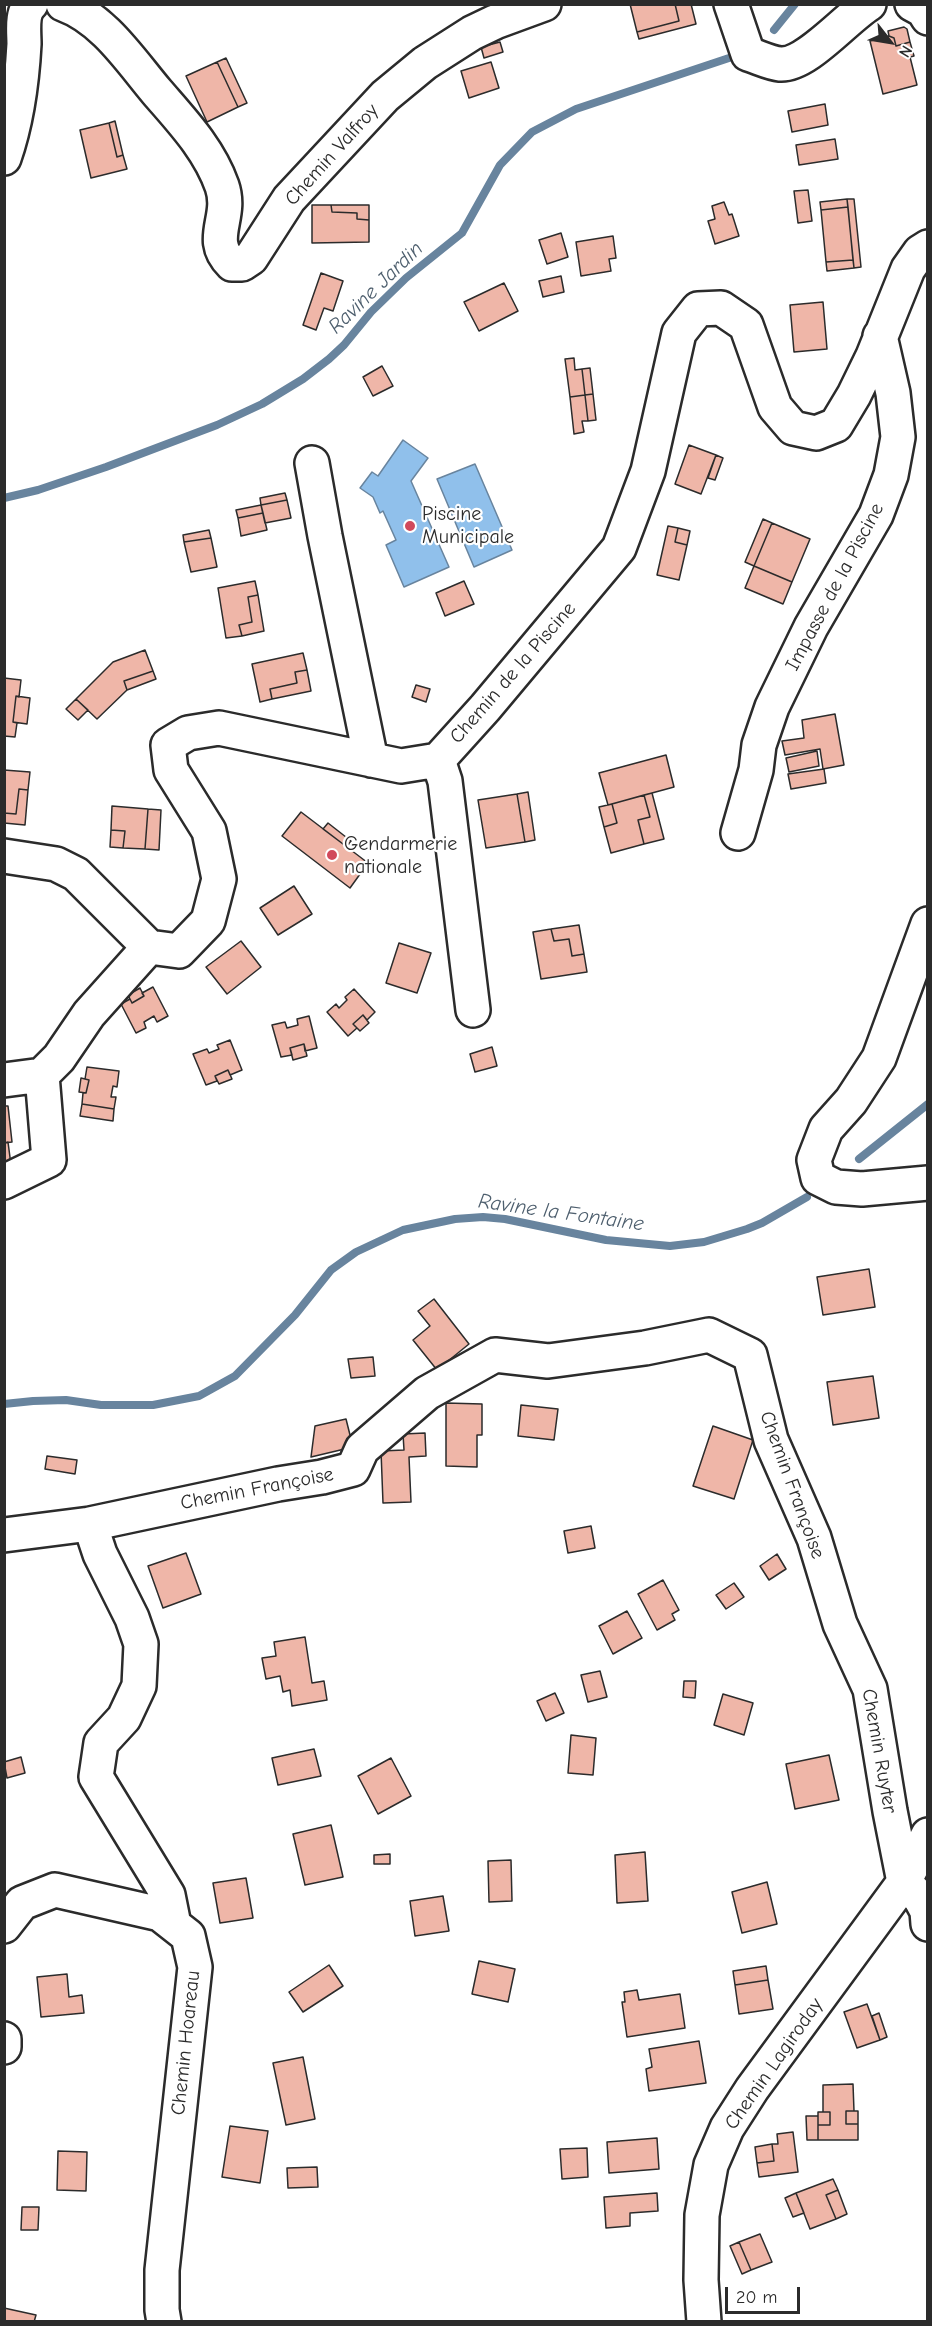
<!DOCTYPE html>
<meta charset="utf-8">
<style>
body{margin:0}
#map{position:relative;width:932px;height:2326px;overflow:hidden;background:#fff;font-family:"Comic Neue",sans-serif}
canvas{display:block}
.frame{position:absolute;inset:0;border:6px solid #2b2b2b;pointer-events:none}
.north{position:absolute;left:860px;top:12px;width:60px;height:60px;-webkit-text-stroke:4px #fff;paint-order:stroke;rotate:121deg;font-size:16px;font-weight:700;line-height:24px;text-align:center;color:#2b2b2b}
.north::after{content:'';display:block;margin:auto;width:21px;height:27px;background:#2b2b2b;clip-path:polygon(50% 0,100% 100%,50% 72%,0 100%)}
.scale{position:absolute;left:725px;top:2287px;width:75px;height:27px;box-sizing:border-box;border:3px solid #2b2b2b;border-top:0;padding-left:8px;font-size:18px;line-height:21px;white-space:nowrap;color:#2b2b2b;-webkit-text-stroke:4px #fff;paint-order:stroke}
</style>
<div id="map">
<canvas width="932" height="2326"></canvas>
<div class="frame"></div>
<div class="north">N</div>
<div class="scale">20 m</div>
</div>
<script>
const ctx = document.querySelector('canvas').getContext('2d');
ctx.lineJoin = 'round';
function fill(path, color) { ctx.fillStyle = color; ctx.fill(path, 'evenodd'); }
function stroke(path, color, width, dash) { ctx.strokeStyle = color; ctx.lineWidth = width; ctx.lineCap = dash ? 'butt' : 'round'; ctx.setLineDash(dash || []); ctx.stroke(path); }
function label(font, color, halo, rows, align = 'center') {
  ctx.font = font + ' "Comic Neue",sans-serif'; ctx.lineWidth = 4.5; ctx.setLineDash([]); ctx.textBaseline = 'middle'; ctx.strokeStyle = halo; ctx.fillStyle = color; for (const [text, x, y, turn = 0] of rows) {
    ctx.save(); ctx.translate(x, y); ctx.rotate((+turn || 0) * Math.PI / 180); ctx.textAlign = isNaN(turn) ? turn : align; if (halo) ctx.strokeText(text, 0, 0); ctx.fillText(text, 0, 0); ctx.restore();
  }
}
const water = new Path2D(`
 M403 440 428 458 411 481 449 567 404 587 386 545 396 540 383 511 380 513 373 497 360 488 372 472 378 476Z
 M475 464 512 550 474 567 437 479Z`);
fill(water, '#90c0eb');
stroke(water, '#68849e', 1.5);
stroke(new Path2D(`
 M774 30 795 4
 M4 498 38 490 106 467 217 425 262 404 303 379 329 359 344 345 371 312 406 278 462 233 500 165 532 132 576 109 732 57
 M859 1159 928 1104
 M4 1404 33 1401 66 1400 101 1405H153L199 1396 235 1376 295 1315 331 1270 356 1252 403 1230 455 1219 483 1217 505 1219 606 1240 670 1246 704 1242 747 1229 762 1223 807 1197`), '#68849e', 8);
const building = new Path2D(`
 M630 4H675L679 21 637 32Z
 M675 4H691L696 24 639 39 637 32 679 21Z
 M904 27 907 29 910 42 896 46 894 38 889 36 888 31Z
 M889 36 894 38 896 46 910 42 914 56 910 57 917 85 883 94 870 41Z
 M500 42 503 52 484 58 481 47Z
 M226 58 247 103 238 107 217 62Z
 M217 62 238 107 207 122 186 76Z
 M491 62 499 88 469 98 461 71Z
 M825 104 828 125 792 132 788 111Z
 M115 121 123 155 117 157 109 123Z
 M109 123 117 157 123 155 127 169 91 178 80 130Z
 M835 139 838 159 799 165 796 145Z
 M808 190 812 221 798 223 794 191Z
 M847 199H854L861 267 854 268Z
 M847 199 848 207 821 210 820 202Z
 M724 202 729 215 732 214 739 236 715 244 708 221 715 219 712 206Z
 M312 205H331L332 212 357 213V219L369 220V242L312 243Z
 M331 205H369V220L357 219V213L332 212Z
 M848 207 853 260 826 262 821 210Z
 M561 233 568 257 547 264 539 240Z
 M613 236 616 258 609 259 611 271 581 276 576 242Z
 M853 260 854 268 827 271 826 262Z
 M321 273 343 281 333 311 324 308 316 330 303 325Z
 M561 276 564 292 543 297 539 281Z
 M504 283 518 311 479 331 464 302Z
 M823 302 827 349 794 352 790 305Z
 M574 358 575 370 582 369 585 395 570 397 565 359Z
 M382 366 393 386 373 396 363 377Z
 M590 368 593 394 585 395 582 369Z
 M593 394 596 420 588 421 585 395Z
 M585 395 588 421H582L584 432 574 434 570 397Z
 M689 445 716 455 701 494 675 484Z
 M716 455 723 458 715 480 708 478Z
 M285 493 287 500 261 505 260 498Z
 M287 500 291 518 265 523 261 505Z
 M261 505 263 513 238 518 236 510Z
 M263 513 267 530 241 536 238 518Z
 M763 519 772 523 754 566 745 562Z
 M772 523 810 539 792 582 754 566Z
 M668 526 678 528 675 542 687 545 679 580 657 575Z
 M678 528 690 531 687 545 675 542Z
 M209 530 211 538 184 542 183 535Z
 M211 538 217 567 191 572 184 542Z
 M754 566 792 582 783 604 745 588Z
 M255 581 258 595 248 597 252 622 239 625 242 636 226 638 218 588Z
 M464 581 474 604 445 616 436 593Z
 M258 595 264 631 242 636 239 625 252 622 248 597Z
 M145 650 153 671 124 681 127 690 97 719 76 699 113 662Z
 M303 653 307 670 295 672 297 683 270 689 272 699 260 702 252 664Z
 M307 670 311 691 272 699 270 689 297 683 295 672Z
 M153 671 156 679 127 690 124 681Z
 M4 678 21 680 19 697 16 696 13 722 17 723 15 737 4 736Z
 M416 685 430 689 426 702 412 697Z
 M16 696 30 698 27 724 13 722Z
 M76 699 88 710 78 720 66 709Z
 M835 714 844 765 823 769 820 749 785 755 782 741 804 738 802 720Z
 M817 751 819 766 789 772 786 758Z
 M666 755 674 787 608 805 599 773Z
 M824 769 826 783 791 789 788 774Z
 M4 770 30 772 28 790 19 789 16 814 4 813Z
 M19 789 28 790 25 825 4 823V813L16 814Z
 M528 792 535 840 525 842 517 794Z
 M652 793 664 839 644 844 638 820 650 817 644 795Z
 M517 794 525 842 486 848 478 800Z
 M644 795 650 817 638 820 644 844 611 853 604 827 617 823 612 804Z
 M612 804 617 823 604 827 599 807Z
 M112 806 148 809 145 849 123 848 125 831 111 830Z
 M148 809 161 810 159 850 145 849Z
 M301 812 368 863 350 888 282 836Z
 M328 823 351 841 347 847 323 829Z
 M111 830 125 831 123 848 110 847Z
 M294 886 312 914 278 935 260 908Z
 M579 925 584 954 572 956 569 939 554 941 551 929Z
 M551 929 554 941 569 939 572 956 584 954 587 972 541 979 533 932Z
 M241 941 261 967 227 994 206 967Z
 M399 943 431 953 417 993 386 983Z
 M153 987 168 1016 157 1022 154 1016 144 1022 146 1028 136 1033 121 1004 130 999 132 1003 144 996 142 993Z
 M140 988 144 996 132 1003 128 995Z
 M354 989 375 1012 367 1020 363 1015 353 1024 357 1028 348 1036 327 1012 336 1004 339 1008 347 1000 345 997Z
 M363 1015 369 1023 360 1031 353 1024Z
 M309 1016 317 1048 305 1051 304 1044 290 1048 292 1055 281 1057 272 1025 285 1022 287 1028 298 1025 297 1019Z
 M230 1040 242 1070 230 1075 228 1070 215 1076 217 1081 206 1085 193 1054 207 1049 209 1053 219 1049 217 1045Z
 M304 1044 307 1056 293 1060 290 1048Z
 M492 1047 497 1066 475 1072 470 1054Z
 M87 1067 119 1071 117 1087 113 1086 111 1097H116L114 1109 82 1104 83 1093H86L89 1080 85 1079Z
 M228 1070 232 1079 219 1084 215 1076Z
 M81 1078 89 1080 86 1093 79 1092Z
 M82 1104 114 1109 113 1121 80 1116Z
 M4 1106H8L12 1142 4 1143Z
 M8 1142 11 1165H4V1143Z
 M869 1269 875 1307 823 1315 817 1277Z
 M434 1299 469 1344 437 1370 413 1340 430 1326 418 1311Z
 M373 1357 375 1376 351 1378 348 1359Z
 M873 1376 879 1418 833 1425 827 1382Z
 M446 1403 482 1404V1435H477V1467L446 1466Z
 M521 1405 558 1409 554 1440 518 1436Z
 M346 1419 353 1447 311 1457 315 1426Z
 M713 1426 753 1440 734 1499 693 1486Z
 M425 1433 426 1456 409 1457 411 1502 383 1503 381 1451 404 1450 403 1434Z
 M47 1456 77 1460 75 1474 45 1469Z
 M591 1526 595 1548 568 1553 564 1531Z
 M186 1553 201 1594 163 1608 148 1566Z
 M777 1554 786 1569 769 1580 760 1566Z
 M663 1580 679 1610 672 1614 675 1620 657 1630 638 1594Z
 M734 1583 744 1597 726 1609 716 1595Z
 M627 1611 642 1638 613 1654 599 1626Z
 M305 1637 312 1683 324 1681 327 1700 292 1706 290 1690 283 1692 280 1676 266 1679 262 1658 276 1656 274 1642Z
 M600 1671 607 1697 588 1702 581 1675Z
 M684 1681H696L695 1698 683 1697Z
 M555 1693 564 1713 546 1721 537 1701Z
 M723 1694 753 1703 744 1735 714 1725Z
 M571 1735 596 1738 593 1775 568 1773Z
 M314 1749 321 1776 278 1785 272 1758Z
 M829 1755 839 1800 795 1809 786 1764Z
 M21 1757 25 1773 7 1778 4 1762Z
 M391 1758 411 1796 378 1814 358 1776Z
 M331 1825 343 1877 305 1885 293 1834Z
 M645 1852 648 1901 617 1903 615 1855Z
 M390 1854V1864H374V1855Z
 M511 1860 512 1901 489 1902 488 1861Z
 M246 1878 253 1918 220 1923 213 1883Z
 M767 1882 777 1924 742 1933 732 1892Z
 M443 1896 449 1931 415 1936 410 1901Z
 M479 1961 515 1969 508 2002 472 1994Z
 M329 1965 343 1986 303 2012 289 1992Z
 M766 1966 768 1980 735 1985 733 1971Z
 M67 1974 69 1997 82 1995 84 2013 41 2017 37 1977Z
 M768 1980 773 2009 739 2014 735 1985Z
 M637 1990 639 2000 680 1994 685 2028 627 2037 622 2002H625L624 1992Z
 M867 2004 880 2040 857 2048 844 2012Z
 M879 2013 887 2037 880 2040 872 2016Z
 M699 2041 706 2083 649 2091 646 2069 652 2067 649 2049Z
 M303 2057 315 2119 286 2125 273 2063Z
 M853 2084 854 2111H846V2124H858V2140H818V2125H830V2112H823V2085Z
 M846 2111H858V2124H846Z
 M818 2112H830V2125H818Z
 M806 2116H818V2140H807Z
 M230 2126 268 2131 260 2183 222 2177Z
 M793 2132 798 2172 759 2177 757 2163 774 2161 772 2144H778L777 2134Z
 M657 2138 659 2169 609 2173 607 2142Z
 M772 2144 774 2161 757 2163 755 2147Z
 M587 2148 588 2177 562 2179 560 2149Z
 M58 2151 87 2152 86 2191 57 2190Z
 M317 2167 318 2187 288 2188 287 2168Z
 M833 2179 838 2190 826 2195 836 2219 810 2229 796 2193Z
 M838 2190 847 2214 836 2219 826 2195Z
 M657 2193 658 2211 630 2213V2226L606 2228 604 2197Z
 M796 2193 804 2213 793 2217 785 2198Z
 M22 2207H39L38 2230H21Z
 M760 2234 772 2262 751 2270 739 2242Z
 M739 2242 751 2270 742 2274 730 2246Z
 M4 2308 36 2315 34 2322H4Z`);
fill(building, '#efb6a8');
stroke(building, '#2b2b2b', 1.5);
const minor = new Path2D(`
 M63 4C104 19 130 60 157 92 182 121 209 149 222 186 233 218 206 239 232 264H242L251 258 289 199 385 96 425 63 472 33 495 22 544 4
 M731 4 748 54C758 57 770 63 780 64 806 66 845 19 869 4
 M912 4 923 10 928 18
 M4 158C17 121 22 82 24 44 24 31 21 13 31 4
 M312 463 325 536 371 760
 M438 760 445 781 473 1010
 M738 833 756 770 759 745 772 707 811 627 876 515 891 475 898 437 893 393 880 336
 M4 856 56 864 76 874 149 947 179 951 208 921 219 879 209 831 171 770 168 745 188 733 219 728 401 766 438 760 485 708 619 548 648 471 679 333 698 309 721 308 746 325 775 407 793 428 816 433 836 425 854 395 873 356 908 269 920 252 928 247
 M928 924 879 1058 851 1101 826 1129 814 1160 818 1178 836 1187 862 1189 928 1183
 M4 1080 42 1075 59 1058 89 1014 149 947
 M4 1182 49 1160 42 1075
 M4 1535 90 1524
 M174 1925 168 1895 96 1777 101 1743 124 1718 139 1686 141 1644 132 1618 100 1554 90 1524 278 1484 322 1477 353 1469 362 1449 427 1393 495 1355 548 1361 645 1348 709 1335 750 1355 771 1440 814 1538 840 1624 870 1689 890 1811 904 1882 920 1898 927 1911 928 1924
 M4 1926 22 1903 55 1890 160 1914 188 1936 195 1967 162 2270V2310L164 2322
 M4 2039V2047
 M704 2322 701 2280 702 2215 711 2165 727 2128 752 2089 904 1882 928 1835`);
stroke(minor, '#2b2b2b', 38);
stroke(minor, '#fff', 33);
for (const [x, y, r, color] of [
 [410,526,6,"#d1495b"],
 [332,855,6,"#d1495b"]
]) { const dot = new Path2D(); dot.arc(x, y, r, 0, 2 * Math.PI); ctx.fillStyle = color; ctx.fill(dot); stroke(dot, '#fff', 2); }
label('20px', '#2b2b2b', '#fff', [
 ["Chemin Valfroy",332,155,-48],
 ["Impasse de la Piscine",835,587,-62],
 ["Chemin de la Piscine",513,673,-49],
 ["Chemin Françoise",792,1485,70],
 ["Chemin Françoise",257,1489,-11],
 ["Chemin Ruyter",879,1751,80],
 ["Chemin Hoareau",186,2043,-84],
 ["Chemin Lagiroday",774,2064,-55]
]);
label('20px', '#2b2b2b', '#fff', [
 ["Piscine",422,514],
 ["Municipale",422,537],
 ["Gendarmerie",344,844],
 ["nationale",344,867]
], 'left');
label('italic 21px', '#4e5f6e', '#fff', [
 ["Ravine Jardin",376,288,-44],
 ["Ravine la Fontaine",561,1213,8]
]);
</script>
